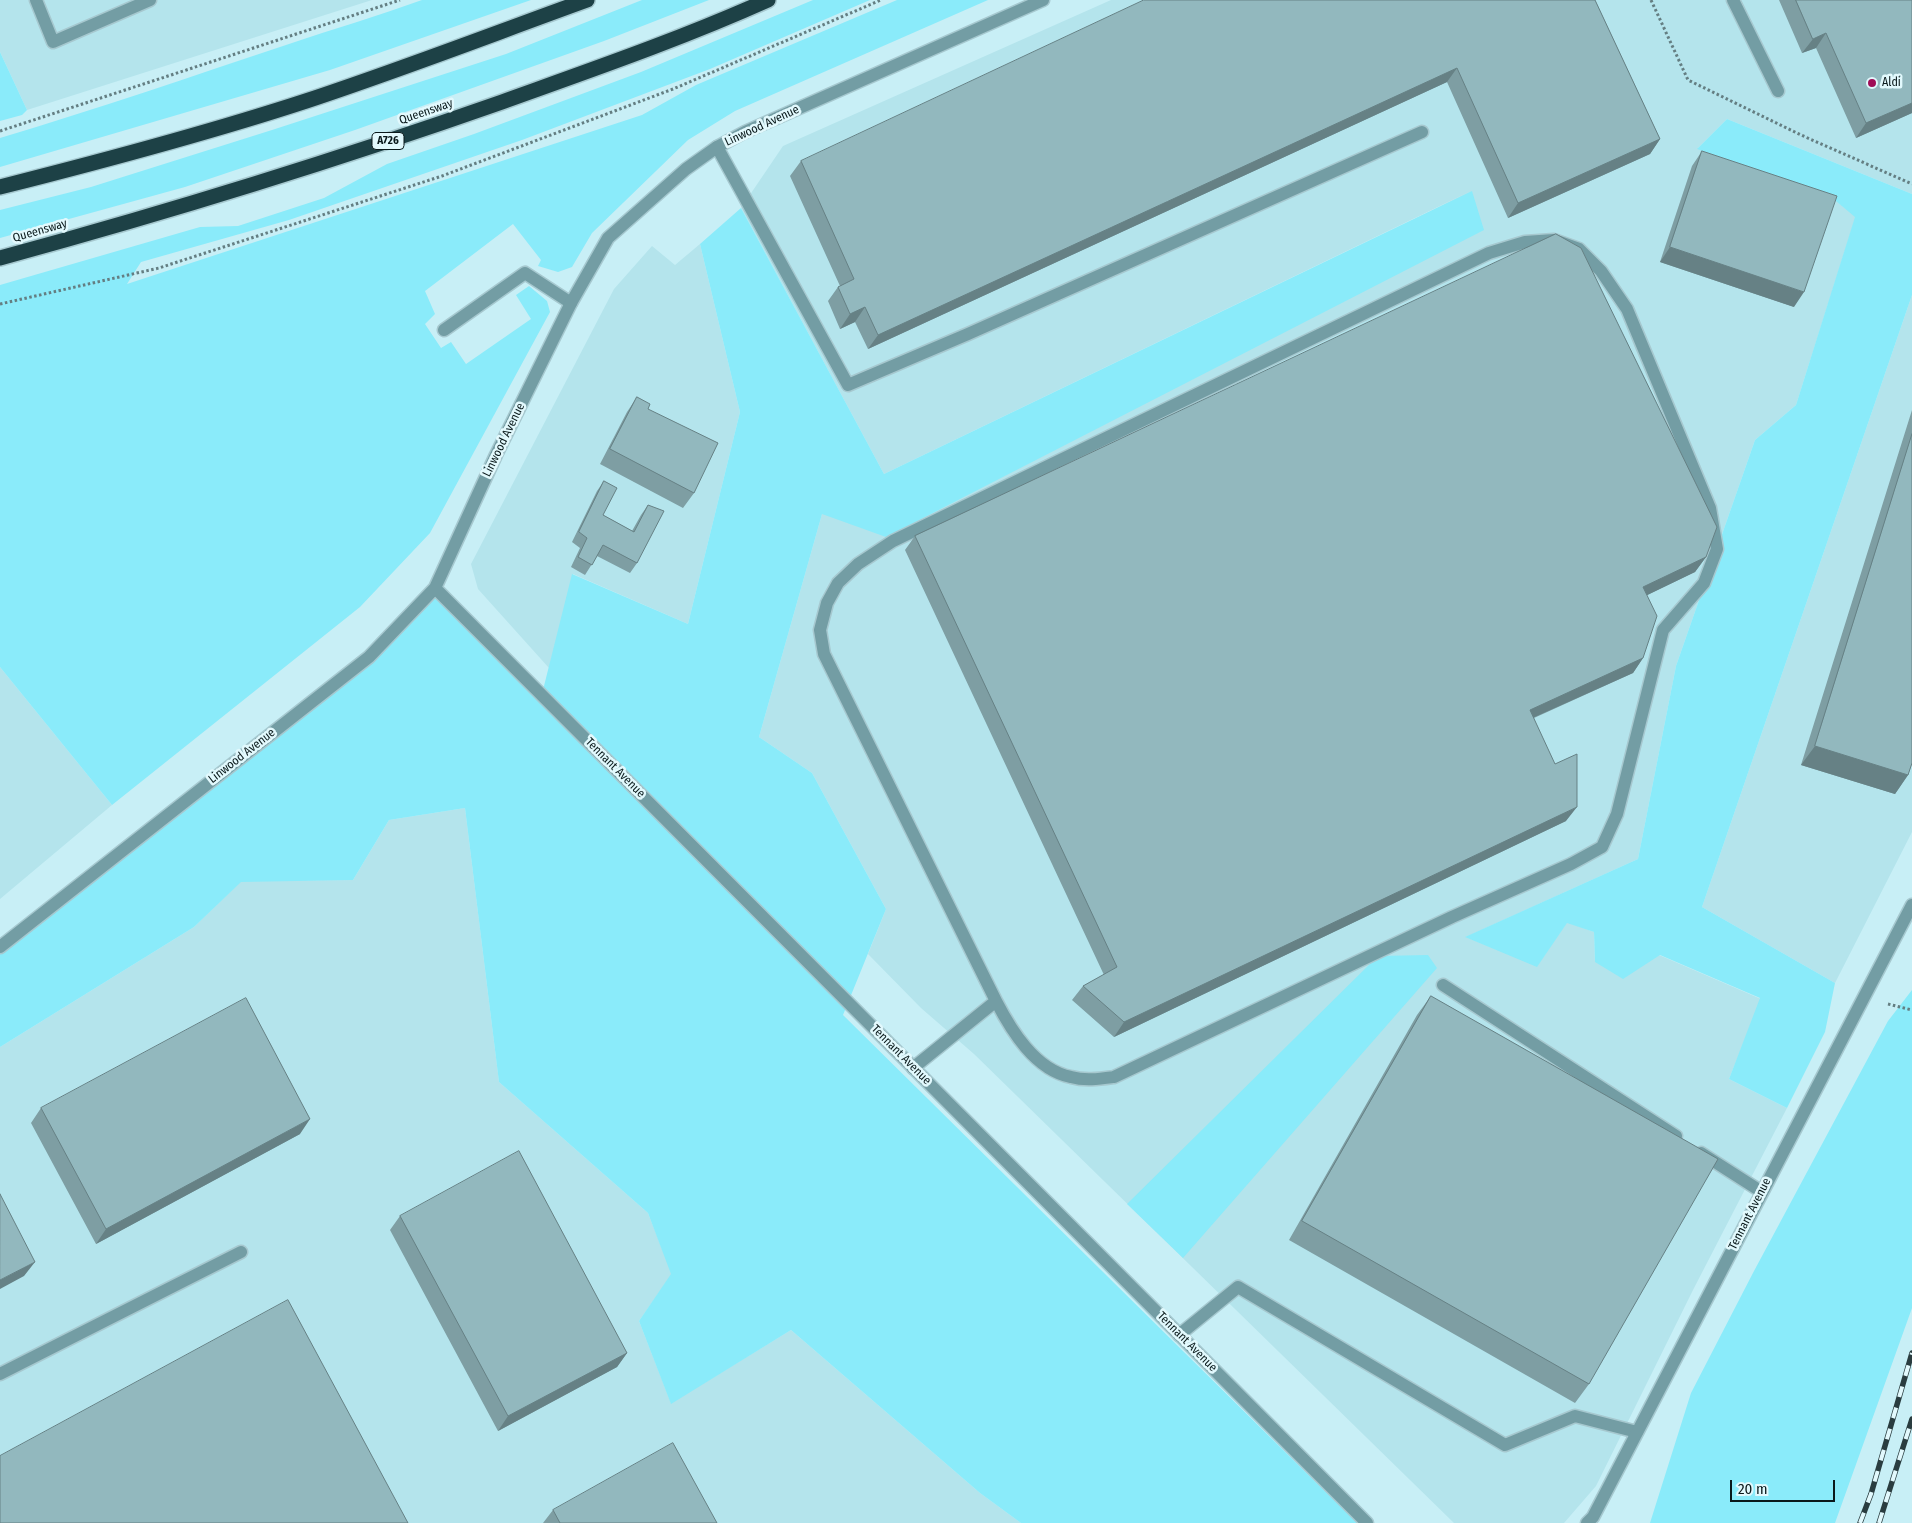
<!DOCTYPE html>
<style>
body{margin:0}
#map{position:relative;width:1912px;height:1523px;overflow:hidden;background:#c8eff6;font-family:"Fira Sans Condensed",sans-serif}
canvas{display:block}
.scale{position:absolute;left:1730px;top:1480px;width:105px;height:22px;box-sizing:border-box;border:2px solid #0a191b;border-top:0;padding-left:6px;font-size:15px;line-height:18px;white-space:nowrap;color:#0a191b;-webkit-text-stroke:4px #e2f9fd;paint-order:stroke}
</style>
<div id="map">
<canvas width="1912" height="1523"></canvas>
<div class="scale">20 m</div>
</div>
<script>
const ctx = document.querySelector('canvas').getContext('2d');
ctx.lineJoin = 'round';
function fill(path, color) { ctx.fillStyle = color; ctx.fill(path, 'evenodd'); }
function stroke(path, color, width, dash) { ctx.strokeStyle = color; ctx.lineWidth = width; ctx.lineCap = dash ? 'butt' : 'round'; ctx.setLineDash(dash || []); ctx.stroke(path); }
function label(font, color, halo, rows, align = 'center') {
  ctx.font = font + ' "Fira Sans Condensed",sans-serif'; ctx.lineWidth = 5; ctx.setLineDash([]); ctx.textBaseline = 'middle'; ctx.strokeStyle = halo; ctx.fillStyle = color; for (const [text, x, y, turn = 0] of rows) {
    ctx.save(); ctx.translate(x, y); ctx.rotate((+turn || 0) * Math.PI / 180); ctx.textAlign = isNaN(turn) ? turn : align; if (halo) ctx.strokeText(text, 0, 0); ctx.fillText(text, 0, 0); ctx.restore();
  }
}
fill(new Path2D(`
 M0 0H372L27 110 0 52Z
 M1111 0H1912V194L1727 119 1698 148 1830 196 1856 216 1796 405 1755 440 1676 666 1638 859 1466 937 1537 966 1567 922 1594 932 1595 962 1659 955 1761 999 1729 1079 1787 1108 1693 1290 1596 1486 1564 1523H1454L974 1054 921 1008 868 954 886 909 812 773 759 737 822 514 1471 191 884 474 741 208 783 146Z
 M700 244 740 412 688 624 573 574 549 668 478 589 471 564 614 289 652 246 675 265Z
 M1912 295V832L1835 983 1702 907Z
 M0 667 112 805 0 899Z
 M465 808 499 1082 648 1213 672 1274 639 1321 671 1403 791 1330 980 1493 1021 1523H0V1047L194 927 241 881 353 880 389 820Z`), '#b4e4ec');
fill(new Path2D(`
 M422 0H531L330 70 0 167V138C97 109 193 76 289 44 333 29 378 16 422 0Z
 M642 0H709L604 41 355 130 185 187 0 238V210L91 187 272 130 506 54Z
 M813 0H870L710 69 522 140 289 220 141 262 127 284 642 115 696 85 897 0H988L735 111 688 140 592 233 572 267 558 272 538 266 541 260 513 224 425 291 435 314 425 324 441 348 451 342 466 364 531 319 516 295 529 286 547 301 550 312 430 533 360 607 112 805 0 667V285L200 227 238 226 324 198 387 164 474 134 641 72Z
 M0 52 27 110 22 115 0 121Z
 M1727 119 1912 194V295L1702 907 1835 983 1825 1032 1787 1108 1729 1079 1760 998 1660 955 1623 979 1595 962 1594 932 1567 923 1537 967 1465 937 1638 859 1676 666 1755 440 1796 405 1855 217 1830 196 1697 149Z
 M1472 191 1484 230 886 537 822 514 759 737 812 773 886 909 843 1015 1357 1523H1021L980 1493 791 1330 671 1404 639 1321 671 1274 648 1213 499 1082 465 808 389 820 353 880 241 882 194 927 0 1047V947L369 657 435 588 542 694 572 574 688 624 740 412 700 244 741 208 884 474Z
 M1428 955 1437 968 1183 1258 1127 1204 1378 956Z
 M1912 990V1308L1835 1523H1650L1691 1393 1754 1271 1888 1021Z`), '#8aebfa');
const lane = new Path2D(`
 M36 0 53 42 150 0
 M1733 0 1778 91
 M717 147 848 385 968 334 1422 132
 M444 330 525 273 571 303
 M1443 985 1676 1136
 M913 1068 996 1001 824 654 820 630 827 603 838 583 858 564 893 541 1489 253 1525 242 1554 240 1579 249 1601 271 1627 309 1710 508 1717 549 1704 583 1663 630 1617 814 1602 847 1571 864 1452 917 1114 1077C1099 1079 1085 1081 1071 1077 1035 1070 1011 1030 996 1001
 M1701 1153 1762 1192
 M1179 1335 1238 1287 1505 1445 1575 1416 1637 1432
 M0 1374 241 1252`);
const street = new Path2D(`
 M435 588 1367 1523
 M0 947 369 657 435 588 496 455 571 303 608 238 686 169 717 147 745 132 1043 0
 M1587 1523 1593 1517 1912 905`);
const highway = new Path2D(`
 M0 187C103 161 205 134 306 101 400 70 493 34 587 0
 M0 258C169 212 337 160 502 102 591 70 681 39 768 0`);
stroke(lane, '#a6c8cf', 15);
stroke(street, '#a6c8cf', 15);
stroke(highway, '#a6c8cf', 18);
stroke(new Path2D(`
 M1651 0 1688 80 1801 135 1912 184
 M0 131 400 0
 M0 304 159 268 442 176 673 89 881 0
 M1888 1004 1912 1010`), '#647e82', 3, [2.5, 2.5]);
stroke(lane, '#739da4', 12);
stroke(street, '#739da4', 12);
stroke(highway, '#1d4146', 15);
const rail = new Path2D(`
 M1860 1523 1871 1494 1912 1353
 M1879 1523 1912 1419`);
stroke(rail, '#2a3d40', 5.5);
stroke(rail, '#e2f9fd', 4, [11]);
fill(new Path2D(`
 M1595 0 1660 139 1650 154 1508 218 1447 82 868 349 855 322 840 329 828 301 838 287 840 286 790 176 801 161Z
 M1779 0H1912V113L1856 138 1816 48 1802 53Z
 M1702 151 1794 307 1660 262 1692 166Z
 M637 397 648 409 694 493 683 508 600 464 627 412Z
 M1912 410V763L1908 775 1895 794 1801 765Z
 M604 481 603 515 632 531 641 515 648 505 637 563 630 573 597 556 585 575 571 567 580 548 572 542 597 491Z
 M915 536 1706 557 1695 572 1647 595 1643 658 1633 673 1534 718 1566 821 1114 1037 1072 1000 1083 986 1104 975 905 550Z
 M1431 996 1589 1384 1575 1403 1289 1240 1417 1015Z
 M41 1108 300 1134 96 1244 31 1123Z
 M400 1216 627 1353 617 1367 498 1431 390 1230Z
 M553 1510 717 1523H543Z`), '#7e9ea3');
fill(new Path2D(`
 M1826 33 1816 48 1802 53 1813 39Z
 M1457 68 1447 82 868 349 878 335Z
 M1912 103V113L1856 138 1866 123Z
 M1660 139 1650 154 1508 218 1518 203Z
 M1670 247 1804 292 1794 307 1660 262Z
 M865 307 855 322 840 329 850 314Z
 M1706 557 1695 572 1633 602 1643 587Z
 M1643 658 1633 673 1519 724 1530 710Z
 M1815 746 1908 775 1895 794 1801 765Z
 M1577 807 1566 821 1114 1037 1124 1022Z
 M310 1119 300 1134 96 1244 106 1229Z
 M35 1262 24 1276 0 1289V1280Z
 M627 1353 617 1367 498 1431 508 1416Z`), '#668185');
const building = new Path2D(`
 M1144 0H1595L1660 139 1518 203 1457 68 878 335 865 307 850 314 838 287 854 279 801 161Z
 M1796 0H1912V103L1866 123 1826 33 1813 39Z
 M1702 151 1837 196 1804 292 1670 247Z
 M1556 234 1581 248 1717 527 1706 557 1643 587 1657 616 1643 658 1530 710 1555 764 1577 754V807L1124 1022 1083 986 1117 967 915 536Z
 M637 397 650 404 648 409 718 443 694 493 610 449Z
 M1912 434V763L1908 775 1815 746Z
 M604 481 617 488 603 515 634 532 648 505 664 511 637 563 603 545 592 565 578 557 587 538 579 532Z
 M1431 996 1718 1159 1589 1384 1302 1221Z
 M246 998 310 1119 106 1229 41 1108Z
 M519 1151 627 1353 508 1416 400 1216Z
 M0 1194 35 1262 0 1280Z
 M288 1300 408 1523H0V1456Z
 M673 1443 717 1523H560L553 1510Z`);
fill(building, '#92b8be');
stroke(building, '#668185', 1);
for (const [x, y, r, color] of [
 [1872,83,5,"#9f0d57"]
]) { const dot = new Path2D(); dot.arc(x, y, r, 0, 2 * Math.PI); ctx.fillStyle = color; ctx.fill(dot); stroke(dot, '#e2f9fd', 2); }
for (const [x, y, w] of [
 [388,141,32]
]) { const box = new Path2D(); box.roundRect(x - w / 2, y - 8.5, w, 17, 4); ctx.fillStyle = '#e2f9fd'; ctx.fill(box); stroke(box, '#0a191b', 1); }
label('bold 11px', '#0a191b', null, [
 ["A726",388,141]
]);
label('12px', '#0a191b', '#e2f9fd', [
 ["Aldi",1882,83]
], 'left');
label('12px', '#0a191b', '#e2f9fd', [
 ["Queensway",426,112,-19],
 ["Linwood Avenue",762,126,-25],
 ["Queensway",40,231,-16],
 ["Linwood Avenue",504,440,-64],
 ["Linwood Avenue",242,756,-38],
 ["Tennant Avenue",615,768,45],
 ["Tennant Avenue",901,1055,45],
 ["Tennant Avenue",1750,1214,-63],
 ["Tennant Avenue",1187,1342,45]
]);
</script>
